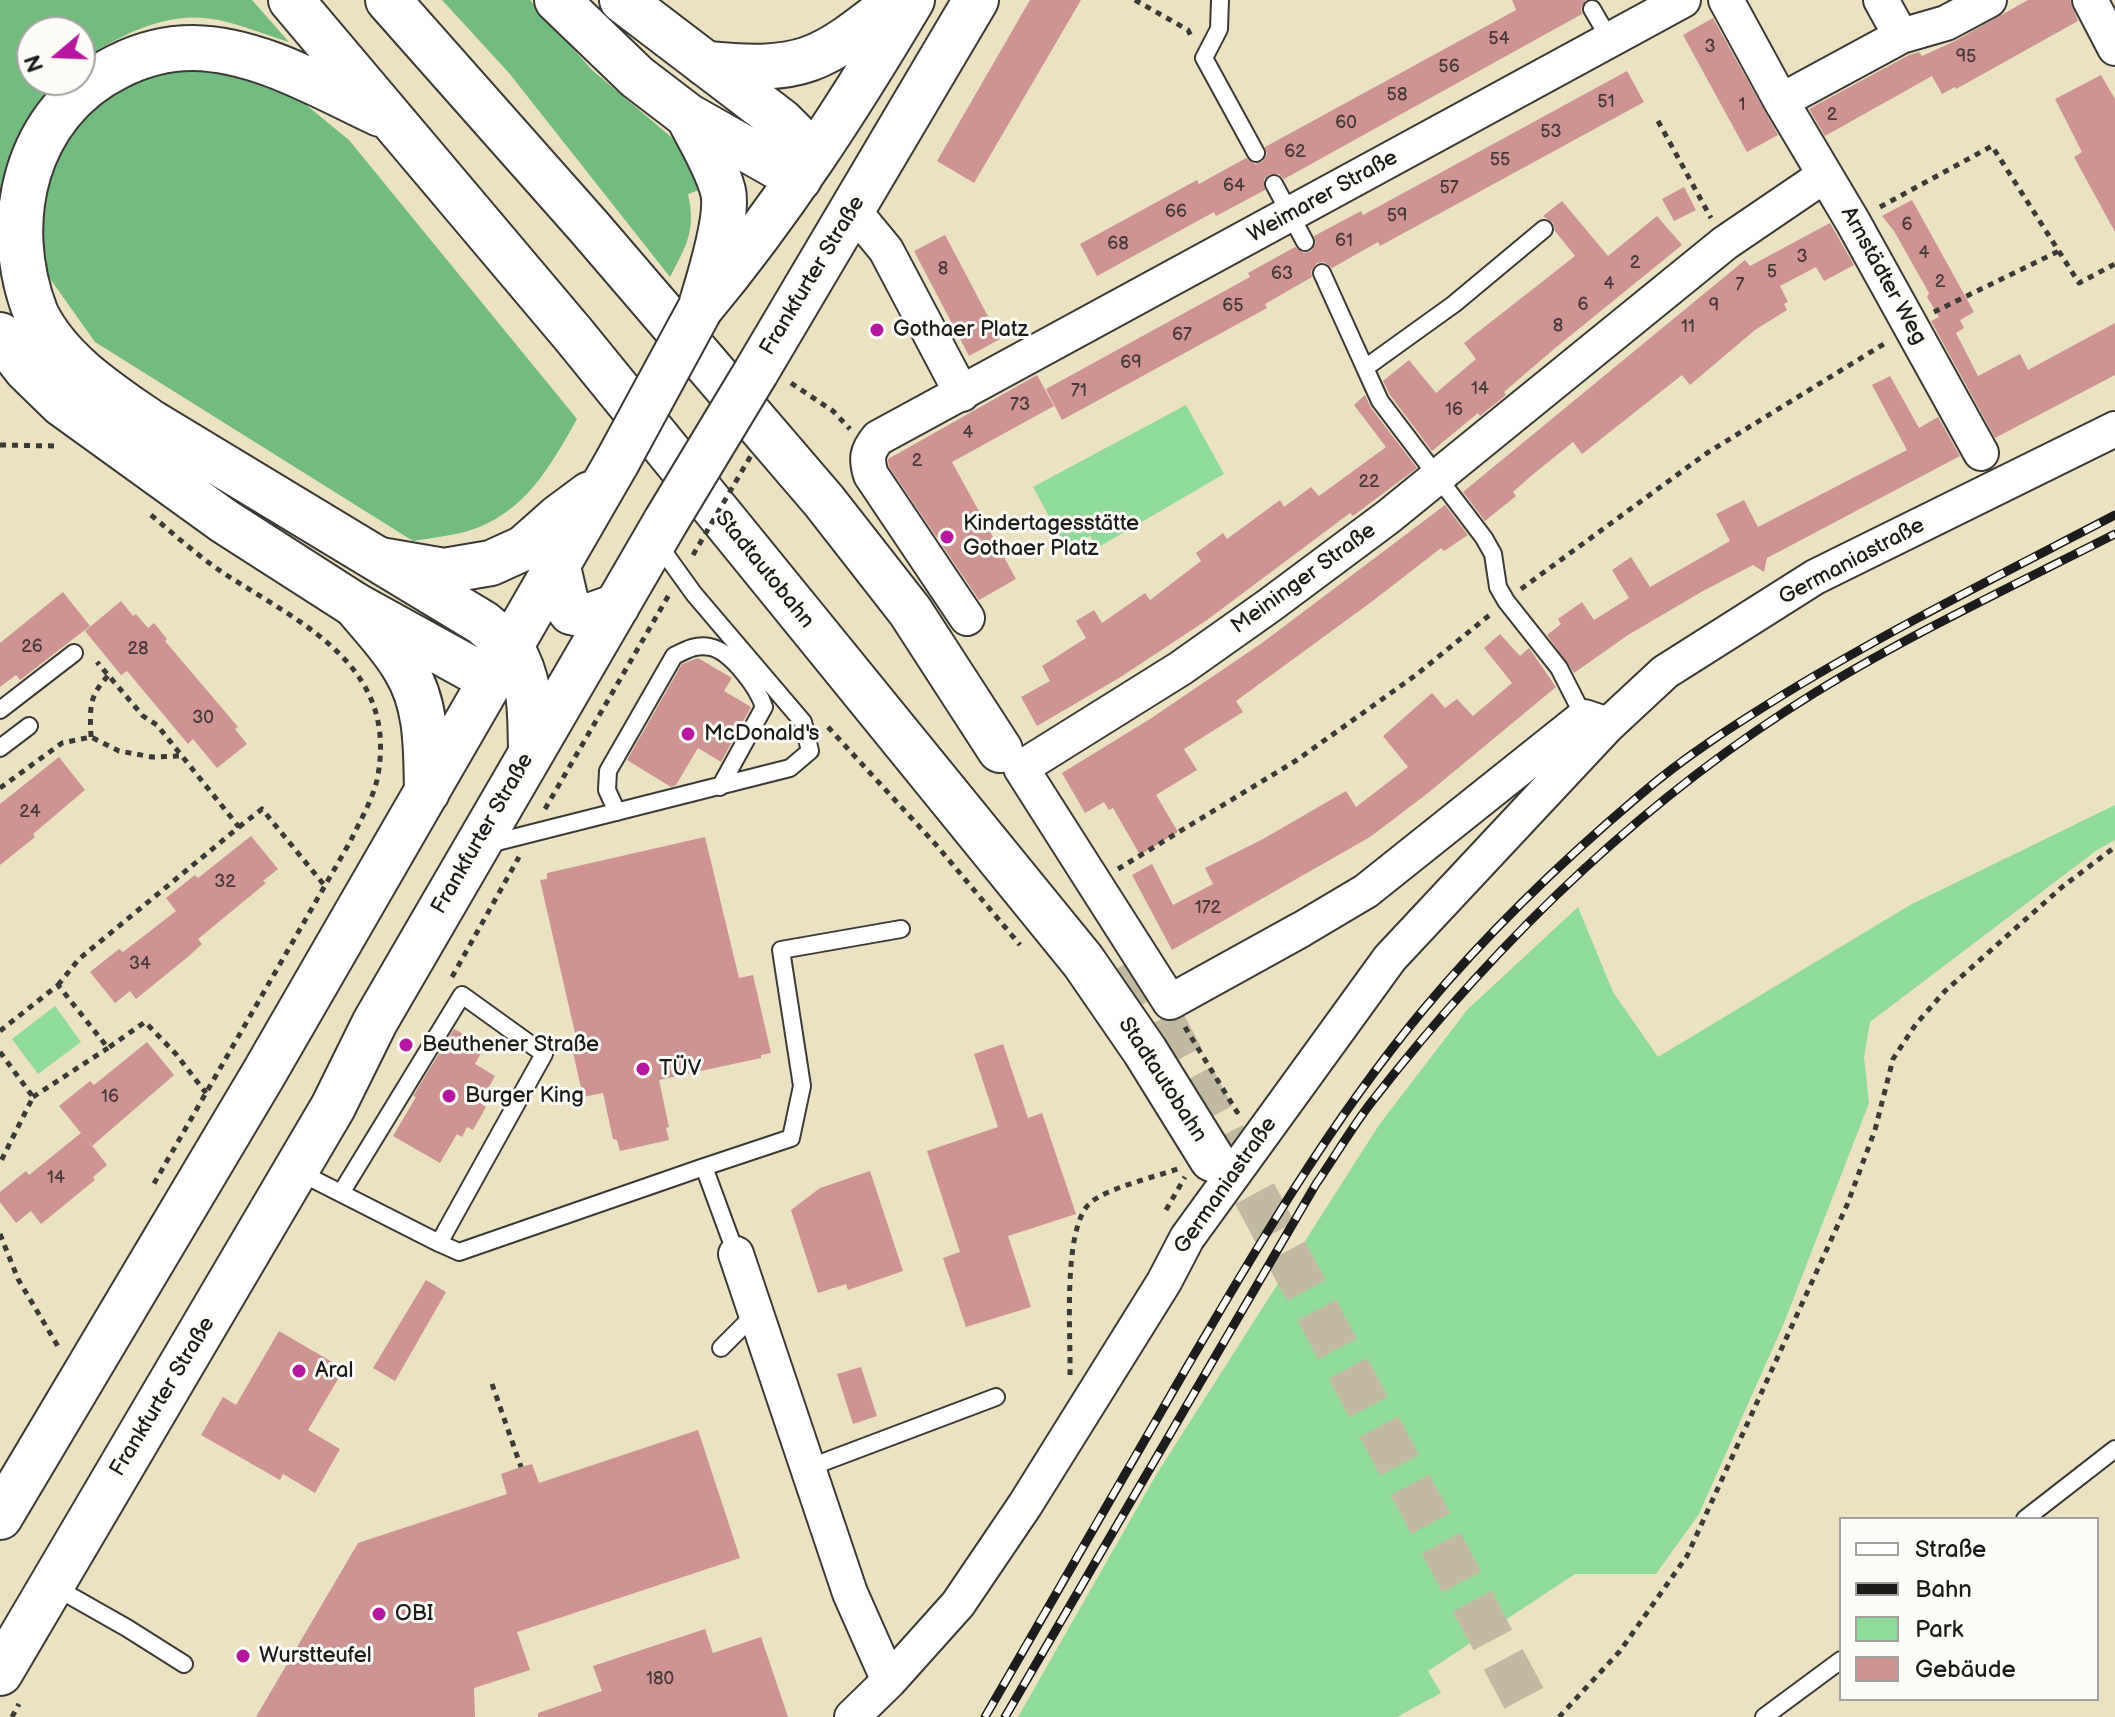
<!DOCTYPE html>
<meta charset="utf-8">
<style>
body{margin:0}
#map{position:relative;width:2115px;height:1717px;overflow:hidden;background:#ebe2c1;font-family:"Balsamiq Sans",sans-serif}
canvas{display:block}
.legend{position:absolute;left:1839px;top:1517px;width:260px;height:184px;box-sizing:border-box;background:#fdfcf7;border:2px solid #a3a29f;margin:0;padding:10px 14px;list-style:none;font-size:24px;color:#1c1c1c}
.legend li{display:flex;align-items:center;gap:16px;height:40px}
.legend b{width:40px;border:2px solid #a3a29f}
.north{position:absolute;left:16px;top:16px;width:80px;height:80px;box-sizing:border-box;background:#fdfcf7;border:2px solid #a3a29f;border-radius:50%;rotate:251deg;font-size:22px;font-weight:700;line-height:32px;text-align:center;color:#1c1c1c}
.north::after{content:'';display:block;margin:auto;width:28px;height:36px;background:#b5179e;clip-path:polygon(50% 0,100% 100%,50% 72%,0 100%)}
</style>
<div id="map">
<canvas width="2115" height="1717"></canvas>
<ul class="legend">
<li><b style="height:10px;background:#fff"></b>Straße</li>
<li><b style="height:10px;background:#1c1c1c"></b>Bahn</li>
<li><b style="height:22px;background:#91db98"></b>Park</li>
<li><b style="height:22px;background:#cd9492"></b>Gebäude</li>
</ul>
<div class="north">N</div>
</div>
<script>
const ctx = document.querySelector('canvas').getContext('2d');
ctx.lineJoin = 'round';
function fill(path, color) { ctx.fillStyle = color; ctx.fill(path, 'evenodd'); }
function stroke(path, color, width, dash) { ctx.strokeStyle = color; ctx.lineWidth = width; ctx.lineCap = dash ? 'butt' : 'round'; ctx.setLineDash(dash || []); ctx.stroke(path); }
function label(font, color, halo, rows, align = 'center') {
  ctx.font = font + ' "Balsamiq Sans",sans-serif'; ctx.lineWidth = 6; ctx.setLineDash([]); ctx.textBaseline = 'middle'; ctx.strokeStyle = halo; ctx.fillStyle = color; for (const [text, x, y, turn = 0] of rows) {
    ctx.save(); ctx.translate(x, y); ctx.rotate((+turn || 0) * Math.PI / 180); ctx.textAlign = isNaN(turn) ? turn : align; if (halo) ctx.strokeText(text, 0, 0); ctx.fillText(text, 0, 0); ctx.restore();
  }
}
fill(new Path2D(`
 M1186 405 1224 474 1097 548 1090 536 1067 549 1033 487Z
 M2115 805V840L2097 850 1870 1022 1864 1057 1869 1103 1784 1323 1699 1514 1656 1574H1575L1428 1671 1441 1693 1397 1717H1018L1156 1475 1379 1125 1467 1010 1578 907 1613 992 1658 1057 1910 905Z
 M55 1006 81 1042 38 1074 12 1039Z`), '#91db98');
fill(new Path2D(`
 M0 0H252L289 42C266 35 242 25 218 20 168 9 121 35 80 61V32H32V80H55C30 115 8 148 0 191Z
 M442 0H530L592 70 690 153 708 187 688 194C696 230 687 245 670 277L509 73Z
 M209 70 254 79 299 99 349 140 577 419C550 467 524 514 468 531 450 536 431 538 413 541L95 342 36 259 46 166 82 116 117 84 158 72Z`), '#74bb80');
fill(new Path2D(`
 M1030 0H1081L974 183 937 161Z
 M1512 0H1586L1581 8 1582 14 1284 179 1279 174H1270L1264 179 1265 190 1216 216 1214 212 1097 276 1080 244 1197 180 1199 184 1246 158 1255 164 1262 162 1267 154 1265 147 1516 10Z
 M2028 0H2070L2078 21 1956 89 1955 87 1942 94 1932 76 1825 136 1809 109 1909 55 1919 52 1922 56 1955 41Z
 M1713 18 1778 135 1747 152 1683 35Z
 M1627 71 1644 102 1380 246 1378 242 1332 268 1324 262 1317 263 1311 271 1312 277 1265 304 1267 308 1062 420 1046 389 1250 277 1248 273 1295 247 1304 253 1311 251 1316 243 1314 236 1361 211 1363 215Z
 M2101 75 2115 99V232L2074 157 2082 152 2055 99Z
 M1684 187 1696 210 1674 221 1662 199Z
 M1912 200 1974 312 1960 320 1964 328 1956 333 1978 376 2020 354 2028 370 2115 323V375L1995 438 1931 321 1939 317 1927 297 1929 293 1894 231 1882 216Z
 M1562 201 1608 256 1657 216 1682 245 1554 349 1504 392 1506 395 1480 416 1478 413 1432 451 1390 395 1383 381 1409 360 1436 393 1476 359 1464 343 1575 256 1555 231 1553 223 1543 216Z
 M1830 223 1854 265 1824 281 1816 267 1780 286 1788 302 1784 304 1787 310 1755 330 1690 385 1682 375 1582 454 1573 442 1531 476 1513 492 1516 496 1485 521 1463 492 1745 260 1750 266Z
 M945 235 1000 339 969 356 914 251Z
 M1037 375 1054 406 952 462 1016 579 979 600 889 467 888 459Z
 M1890 376 1919 428 1938 417 1960 456 1767 558 1764 572 1753 565 1703 591 1628 635 1574 673 1547 635 1561 624 1558 619 1582 602 1594 620 1629 598 1612 570 1631 557 1650 587 1730 541 1716 514 1744 500 1758 527 1907 450 1872 385Z
 M1365 395 1371 408 1417 468 1353 516 1350 513 1207 620 1119 678 1037 726 1021 697 1050 681 1042 666 1086 638 1076 621 1094 610 1102 623 1145 593 1150 600 1201 561 1196 553 1223 533 1227 539 1280 500 1284 507 1311 487 1319 496 1386 447 1354 405Z
 M1445 505 1468 535 1444 551 1441 548 1374 600 1236 701 1243 712 1184 749 1197 770 1156 795 1178 832 1140 855 1113 808 1109 810 1104 802 1085 813 1062 773 1150 719 1262 643Z
 M63 592 90 626 20 680 16 675 0 687V643Z
 M121 601 133 616 136 614 148 628 154 623 167 639 165 641 238 727 235 729 247 744 217 768 193 739 188 744 127 671 121 675 85 631Z
 M1500 634 1520 656 1529 648 1556 687 1428 793 1370 837 1172 950 1132 875 1152 864 1173 905 1213 884 1205 868 1263 839 1346 791 1356 807 1408 767 1383 736 1432 693 1445 708 1457 699 1473 716 1512 683 1484 648Z
 M698 658 732 678 724 691 751 707 721 762 698 748 676 785 671 787 627 760 682 664Z
 M59 757 85 790 33 834 35 837 0 865V804Z
 M251 836 278 869 263 881 266 883 198 939 202 944 189 956 136 999 130 991 115 1003 90 972 119 949 123 952 176 911 166 898 195 875 198 878Z
 M705 837 739 978 753 975 771 1053 761 1055V1058L659 1080 669 1127 666 1128 669 1140 620 1151 617 1140 613 1139 603 1093 583 1097 571 1043 577 1042 540 880 547 879V873Z
 M454 1029 485 1046 475 1064 495 1076 480 1103 486 1107 473 1130 467 1127 462 1137 457 1134 440 1163 393 1136 416 1097 413 1096Z
 M147 1042 174 1075 92 1146 84 1135 107 1165 93 1177 95 1180 41 1224 31 1211 16 1223 0 1202V1192L26 1171 29 1175 81 1133 59 1106 90 1081 94 1085Z
 M1003 1044 1028 1118 1042 1113 1076 1214 1008 1236 1031 1307 966 1327 943 1258 960 1252 927 1151 998 1127 974 1054Z
 M870 1171 903 1271 848 1290 846 1284 818 1293 791 1210 820 1188Z
 M426 1280 446 1292 395 1381 373 1368Z
 M279 1331 344 1369 308 1430 340 1449 315 1493 283 1474 280 1480 201 1435 223 1397 236 1405Z
 M861 1367 877 1416 853 1424 837 1374Z
 M698 1430 740 1558 517 1632 530 1670 474 1688 475 1717H256L358 1543 507 1494 501 1474 521 1467 532 1464 539 1483Z
 M705 1629 713 1653 761 1637 788 1717H538V1713L602 1691 593 1666Z`), '#cd9492');
stroke(new Path2D(`
 M1128 962 1157 1011 1534 1717`), '#c2baa0', 44, [44, 22]);
const service = new Path2D(`
 M1220 0 1219 29 1204 58 1256 153
 M1592 9 1609 38
 M1274 184 1305 242
 M1322 273 1365 368 1454 304 1544 229
 M1365 368 1380 401 1484 538 1493 554 1498 587 1506 601 1559 668 1584 717
 M0 710 74 653
 M0 748 29 726
 M617 812 607 790 608 771 674 656C686 650 696 644 710 647 731 651 758 688 764 707L720 787
 M485 845 790 768 810 751 803 722 694 594 658 544
 M704 1167 791 1138 802 1086 781 950 901 929
 M297 1171 439 1243 544 1054 462 995 341 1193
 M439 1243 459 1252 704 1167 736 1254
 M721 1348 756 1313
 M808 1468 996 1397
 M2025 1519 2115 1449
 M53 1586 127 1628 184 1664
 M1764 1717 1841 1660`);
const minor = new Path2D(`
 M1726 0 1781 101 1901 36 1881 0
 M2090 0 2115 48
 M1901 36 1946 23 1989 0
 M1781 101 1853 222 1981 453
 M853 210 886 250 962 394
 M967 618 871 475C866 459 867 451 878 438L1683 0
 M1608 725 1584 717 1366 891 1302 929 1170 1002 1021 768 1181 668 1270 605 1388 517 1725 243 1825 175
 M736 1254 850 1593 889 1681
 M852 1717 889 1681 958 1604 1025 1505 1164 1282 1187 1238 1390 958 1608 725 1665 672 1815 577 2115 429`);
const primary = new Path2D(`
 M706 64C807 73 820 61 898 0
 M700 309C780 213 848 108 912 0
 M756 372 976 0
 M380 560 444 571 491 563 524 548 559 517 590 494
 M558 567 567 606 571 612 589 616 617 606
 M355 605C372 626 392 646 405 669 428 706 426 751 427 792
 M511 647C532 682 530 711 531 750
 M0 1517 263 1075 617 462
 M0 1673 333 1107 375 1022 666 521`);
const trunk = new Path2D(`
 M291 0 573 334 1083 961 1145 1051 1212 1159
 M388 0 589 227 824 501 910 611 1000 750
 M557 0 637 77 688 116 799 179
 M622 0 781 121 814 154
 M380 114C322 87 259 49 193 48 167 48 140 55 117 67 25 113 0 222 36 314 59 361 107 392 149 421L483 623 511 647
 M688 116C700 140 716 165 723 191 729 217 708 283 700 309
 M0 335 26 369 62 404 224 521 355 605 491 680`);
stroke(service, '#3b3a35', 20);
stroke(minor, '#3b3a35', 38);
stroke(primary, '#3b3a35', 48);
stroke(trunk, '#3b3a35', 48);
stroke(new Path2D(`
 M1135 0 1188 30 1191 36
 M1658 121 1711 218
 M1880 207 1992 146 2079 283 2115 264
 M1934 312 2059 251
 M791 383 833 411 850 429
 M0 445 56 446
 M151 515C176 536 200 558 228 576 306 626 400 668 377 780 372 801 359 823 350 842L152 1187
 M1521 589 1707 453 1887 342
 M828 727 938 847 1020 945
 M91 737C90 709 88 696 109 675
 M0 788 62 743 91 737 119 751 152 757 181 756
 M545 809 670 593
 M239 827 262 809 325 886
 M1118 869 1297 760 1416 675 1492 613
 M452 977 519 857
 M58 985 79 959 239 827 157 725 143 716 97 662
 M1185 1027 1237 1112 1241 1107
 M0 1031 58 985 108 1048 145 1022 176 1054 206 1093
 M0 1052 33 1097 0 1163
 M33 1097 108 1048
 M1166 1210 1185 1177
 M0 1234 18 1279 59 1348
 M1070 1375C1071 1336 1062 1229 1090 1203 1105 1189 1157 1176 1178 1169
 M492 1384 521 1467
 M12 1717 19 1704
 M1559 1717 1620 1651 1687 1556 1847 1205 1875 1130 1893 1059 1916 1024 1945 991 2062 887 2115 847`), '#3b3a35', 5, [6, 6]);
stroke(service, '#fff', 16);
stroke(minor, '#fff', 34);
stroke(primary, '#fff', 44);
stroke(trunk, '#fff', 44);
const rail = new Path2D(`
 M985 1717C1050 1604 1115 1491 1180 1379 1254 1252 1329 1123 1423 1010 1488 932 1563 860 1640 795 1685 756 1736 724 1786 693 1893 628 2004 573 2115 515
 M1005 1717 1316 1184C1334 1158 1351 1129 1370 1104 1495 943 1642 799 1816 692 1912 633 2015 585 2115 534`);
stroke(rail, '#1c1c1c', 9);
stroke(rail, '#fdfcf7', 6, [18]);
const primaryBridge = new Path2D(`
 M617 462 700 309
 M666 521 756 372`);
stroke(primaryBridge, '#3b3a35', 48, []);
stroke(new Path2D(`
 M693 555 753 452`), '#3b3a35', 5, [6, 6]);
stroke(primaryBridge, '#fff', 44);
for (const [x, y, r, color] of [
 [877,330,8,"#b5179e"],
 [947,537,8,"#b5179e"],
 [688,734,8,"#b5179e"],
 [406,1045,8,"#b5179e"],
 [643,1069,8,"#b5179e"],
 [449,1096,8,"#b5179e"],
 [299,1371,8,"#b5179e"],
 [379,1614,8,"#b5179e"],
 [243,1656,8,"#b5179e"]
]) { const dot = new Path2D(); dot.arc(x, y, r, 0, 2 * Math.PI); ctx.fillStyle = color; ctx.fill(dot); stroke(dot, '#fdfcf7', 3); }
label('18px', '#483a3a', null, [
 ["54",1499,39],
 ["3",1710,47],
 ["95",1966,57],
 ["56",1449,67],
 ["58",1397,95],
 ["51",1606,102],
 ["1",1742,105],
 ["2",1832,115],
 ["60",1346,123],
 ["53",1551,132],
 ["62",1295,152],
 ["55",1500,160],
 ["64",1234,186],
 ["57",1449,188],
 ["66",1176,212],
 ["59",1397,216],
 ["6",1907,225],
 ["61",1344,241],
 ["68",1118,244],
 ["4",1924,253],
 ["3",1802,257],
 ["2",1635,263],
 ["8",943,269],
 ["5",1772,272],
 ["63",1282,274],
 ["2",1940,282],
 ["4",1609,284],
 ["7",1740,285],
 ["6",1583,305],
 ["65",1233,306],
 ["9",1714,306],
 ["8",1558,326],
 ["11",1688,327],
 ["67",1182,335],
 ["69",1131,363],
 ["14",1480,389],
 ["71",1079,391],
 ["73",1020,405],
 ["16",1454,410],
 ["4",968,433],
 ["2",917,461],
 ["22",1369,482],
 ["26",32,647],
 ["28",138,649],
 ["30",203,718],
 ["24",30,812],
 ["32",225,882],
 ["172",1208,908],
 ["34",140,964],
 ["16",110,1097],
 ["14",56,1178],
 ["180",660,1679]
]);
label('22px', '#1c1c1c', '#fdfcf7', [
 ["Weimarer Straße",1323,197,-29],
 ["Frankfurter Straße",813,276,-59],
 ["Arnstädter Weg",1883,276,61],
 ["Germaniastraße",1852,562,-28],
 ["Stadtautobahn",764,570,51],
 ["Meininger Straße",1304,579,-36],
 ["Frankfurter Straße",483,834,-60],
 ["Stadtautobahn",1162,1080,57],
 ["Germaniastraße",1226,1186,-55],
 ["Frankfurter Straße",163,1397,-59]
]);
label('22px', '#1c1c1c', '#fdfcf7', [
 ["Gothaer Platz",893,330],
 ["Kindertagesstätte",963,524],
 ["Gothaer Platz",963,549],
 ["McDonald's",704,734],
 ["Beuthener Straße",422,1045],
 ["TÜV",659,1069],
 ["Burger King",465,1096],
 ["Aral",315,1371],
 ["OBI",395,1614],
 ["Wurstteufel",259,1656]
], 'left');
</script>
